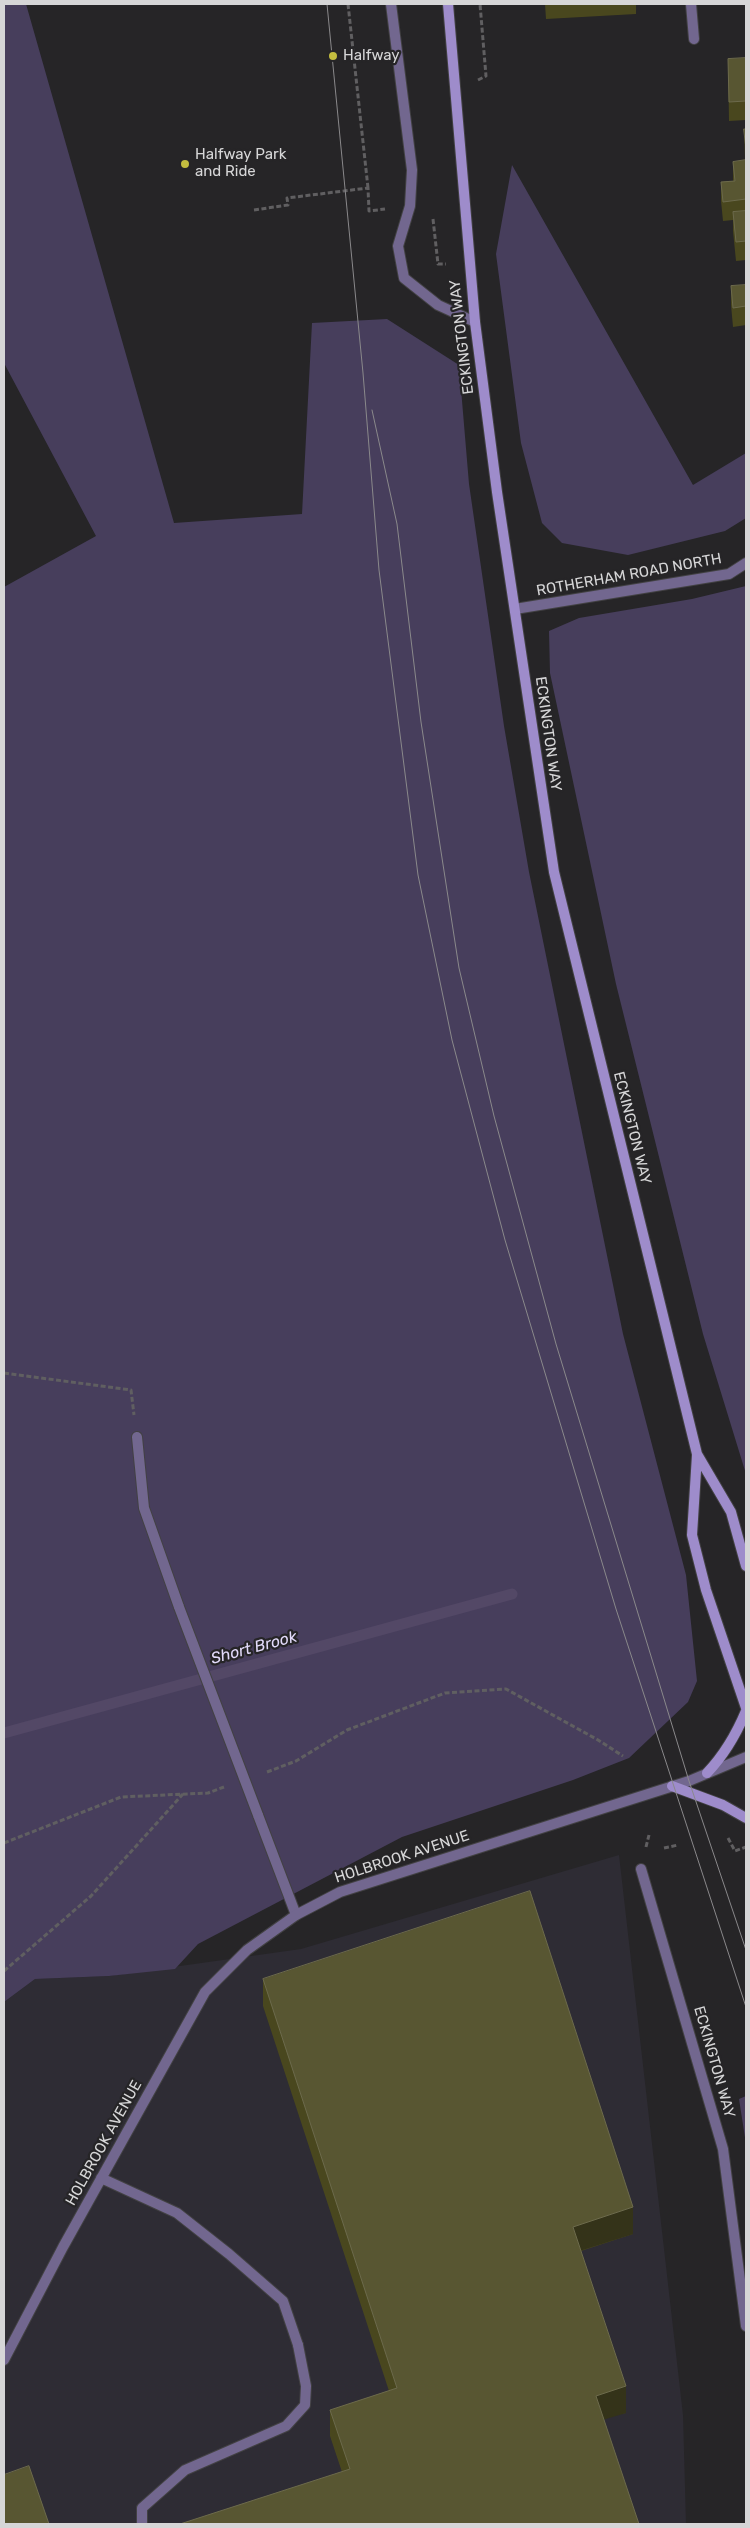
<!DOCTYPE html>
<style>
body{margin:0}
#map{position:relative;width:750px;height:2528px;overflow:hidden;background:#262527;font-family:Rubik,sans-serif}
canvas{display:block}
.frame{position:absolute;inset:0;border:5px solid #d6d6d7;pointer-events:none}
</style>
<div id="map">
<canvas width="750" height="2528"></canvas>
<div class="frame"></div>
</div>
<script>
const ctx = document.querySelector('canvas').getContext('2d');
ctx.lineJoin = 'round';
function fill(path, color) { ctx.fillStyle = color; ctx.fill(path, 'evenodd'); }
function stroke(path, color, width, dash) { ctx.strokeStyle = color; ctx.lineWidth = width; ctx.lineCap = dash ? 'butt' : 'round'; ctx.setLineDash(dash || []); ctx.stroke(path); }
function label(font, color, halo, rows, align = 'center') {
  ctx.font = font + ' Rubik,sans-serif'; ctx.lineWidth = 4.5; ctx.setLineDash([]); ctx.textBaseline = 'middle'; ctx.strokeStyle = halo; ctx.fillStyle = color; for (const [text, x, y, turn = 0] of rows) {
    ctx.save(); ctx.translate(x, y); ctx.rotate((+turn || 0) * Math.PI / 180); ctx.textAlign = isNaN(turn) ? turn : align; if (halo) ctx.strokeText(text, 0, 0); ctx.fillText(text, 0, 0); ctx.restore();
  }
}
fill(new Path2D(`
 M619 1855 683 2415 686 2524H4V2002L35 1979 109 1976 301 1949Z`), '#2e2c34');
fill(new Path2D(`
 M4 4H26L174 523 302 514 312 323 387 319 459 365 469 484 504 726 529 872 623 1334 686 1575 697 1681 688 1702 629 1758 573 1780 402 1837 198 1944 175 1969 109 1976 35 1979 4 2002V587L96 536 4 363Z
 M512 165 693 485 746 453V518L725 531 628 555 562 543 542 523 521 443 496 254Z
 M746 586V1474L703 1334 616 984 550 673 549 631 579 618 692 599Z
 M746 2096V2144L739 2099Z`), '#473e5c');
stroke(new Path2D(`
 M4 1733 512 1594`), '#534866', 11);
const lane = new Path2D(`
 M391 4 412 170 410 206 398 246 404 278 438 305 475 322
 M691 4 694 39
 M137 1437 144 1508 179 1607
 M258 1815 296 1915
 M142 2524V2508L185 2470 286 2426 305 2405 306 2386 298 2345`);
const street = new Path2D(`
 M515 609 729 574 746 563
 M641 1869 723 2149 746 2326
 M101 2178 177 2213 229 2254 283 2301 298 2345
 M4 2360 63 2247 205 1992 247 1950 296 1915 340 1892 689 1781 746 1757`);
const secondary = new Path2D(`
 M448 4 475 322 497 492 554 872 697 1454 731 1512 746 1566
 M697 1455 692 1535 706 1590 746 1708
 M707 1773C725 1754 736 1735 746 1711
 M672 1786 723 1805 746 1818`);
stroke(lane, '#424143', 12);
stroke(street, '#424143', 12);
stroke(secondary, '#424143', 12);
stroke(new Path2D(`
 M348 4 368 188
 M478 80 486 76 480 4
 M254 210 288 205 287 198 368 188 369 211 385 209
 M433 219 438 264H446
 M4 1373 131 1390 134 1415
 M267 1772 296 1761 347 1730 445 1693 506 1689 598 1740 623 1756
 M728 1838 735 1851 746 1847
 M4 1843 121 1797 208 1793 224 1787
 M646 1847 649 1835
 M664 1848 678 1845
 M4 1971 91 1896 183 1794`), '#605f61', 3, [5, 2.5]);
stroke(lane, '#72678f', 10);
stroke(street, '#72678f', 10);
stroke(secondary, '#9e8ccb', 10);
stroke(new Path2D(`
 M327 4 363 373 379 570 418 875 452 1040 505 1240 616 1609 746 2007
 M372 410 397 524 421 722 459 968 494 1116 556 1344 689 1781 746 1950`), '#8a898b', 1);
const laneBridge = new Path2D(`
 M179 1607 258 1815`);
stroke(laneBridge, '#424143', 12, []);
stroke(laneBridge, '#72678f', 10);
fill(new Path2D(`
 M545 4H636V14L546 19Z
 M746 58V120L729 121 728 59Z
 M744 129H746V260L736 261 733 231V220L723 221 721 201V182L733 181V162L745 160Z
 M746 285V325L733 327 731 305V286Z
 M263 1979 633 2234 581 2251 626 2413 342 2472 330 2436V2410L389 2391 263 2006Z`), '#49471e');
fill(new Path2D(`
 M633 2207V2234L573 2253V2227Z
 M626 2386V2413L596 2422V2396Z`), '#343319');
const building = new Path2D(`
 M746 58V101L729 102 728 59Z
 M744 129H746V148Z
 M746 160V199L723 202 721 182 735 181 733 162Z
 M746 211V241L736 242 733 212Z
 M746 285V306L733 308 731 286Z
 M530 1891 633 2207 573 2227 626 2386 596 2396 639 2524H180L350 2469 330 2410 397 2388 263 1979Z
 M29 2466 49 2524H4V2475Z`);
fill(building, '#585632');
stroke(building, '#6c6a4c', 1);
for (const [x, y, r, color] of [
 [333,56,5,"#c3bd3f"],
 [185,164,5,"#c3bd3f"]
]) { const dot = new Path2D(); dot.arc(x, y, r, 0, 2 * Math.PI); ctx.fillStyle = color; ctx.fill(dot); stroke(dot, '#262527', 2); }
label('15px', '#d6d6d7', '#262527', [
 ["Halfway",343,56],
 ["Halfway Park",195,155],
 ["and Ride",195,172]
], 'left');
label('15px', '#d6d6d7', '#262527', [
 ["ECKINGTON WAY",462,337,-97],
 ["ROTHERHAM ROAD NORTH",629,575,-10],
 ["ECKINGTON WAY",548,734,82],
 ["ECKINGTON WAY",632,1128,76],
 ["HOLBROOK AVENUE",402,1857,-18],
 ["ECKINGTON WAY",714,2062,74],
 ["HOLBROOK AVENUE",104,2143,-61]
]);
label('italic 16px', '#e3dbfb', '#262527', [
 ["Short Brook",254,1648,-15]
]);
</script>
